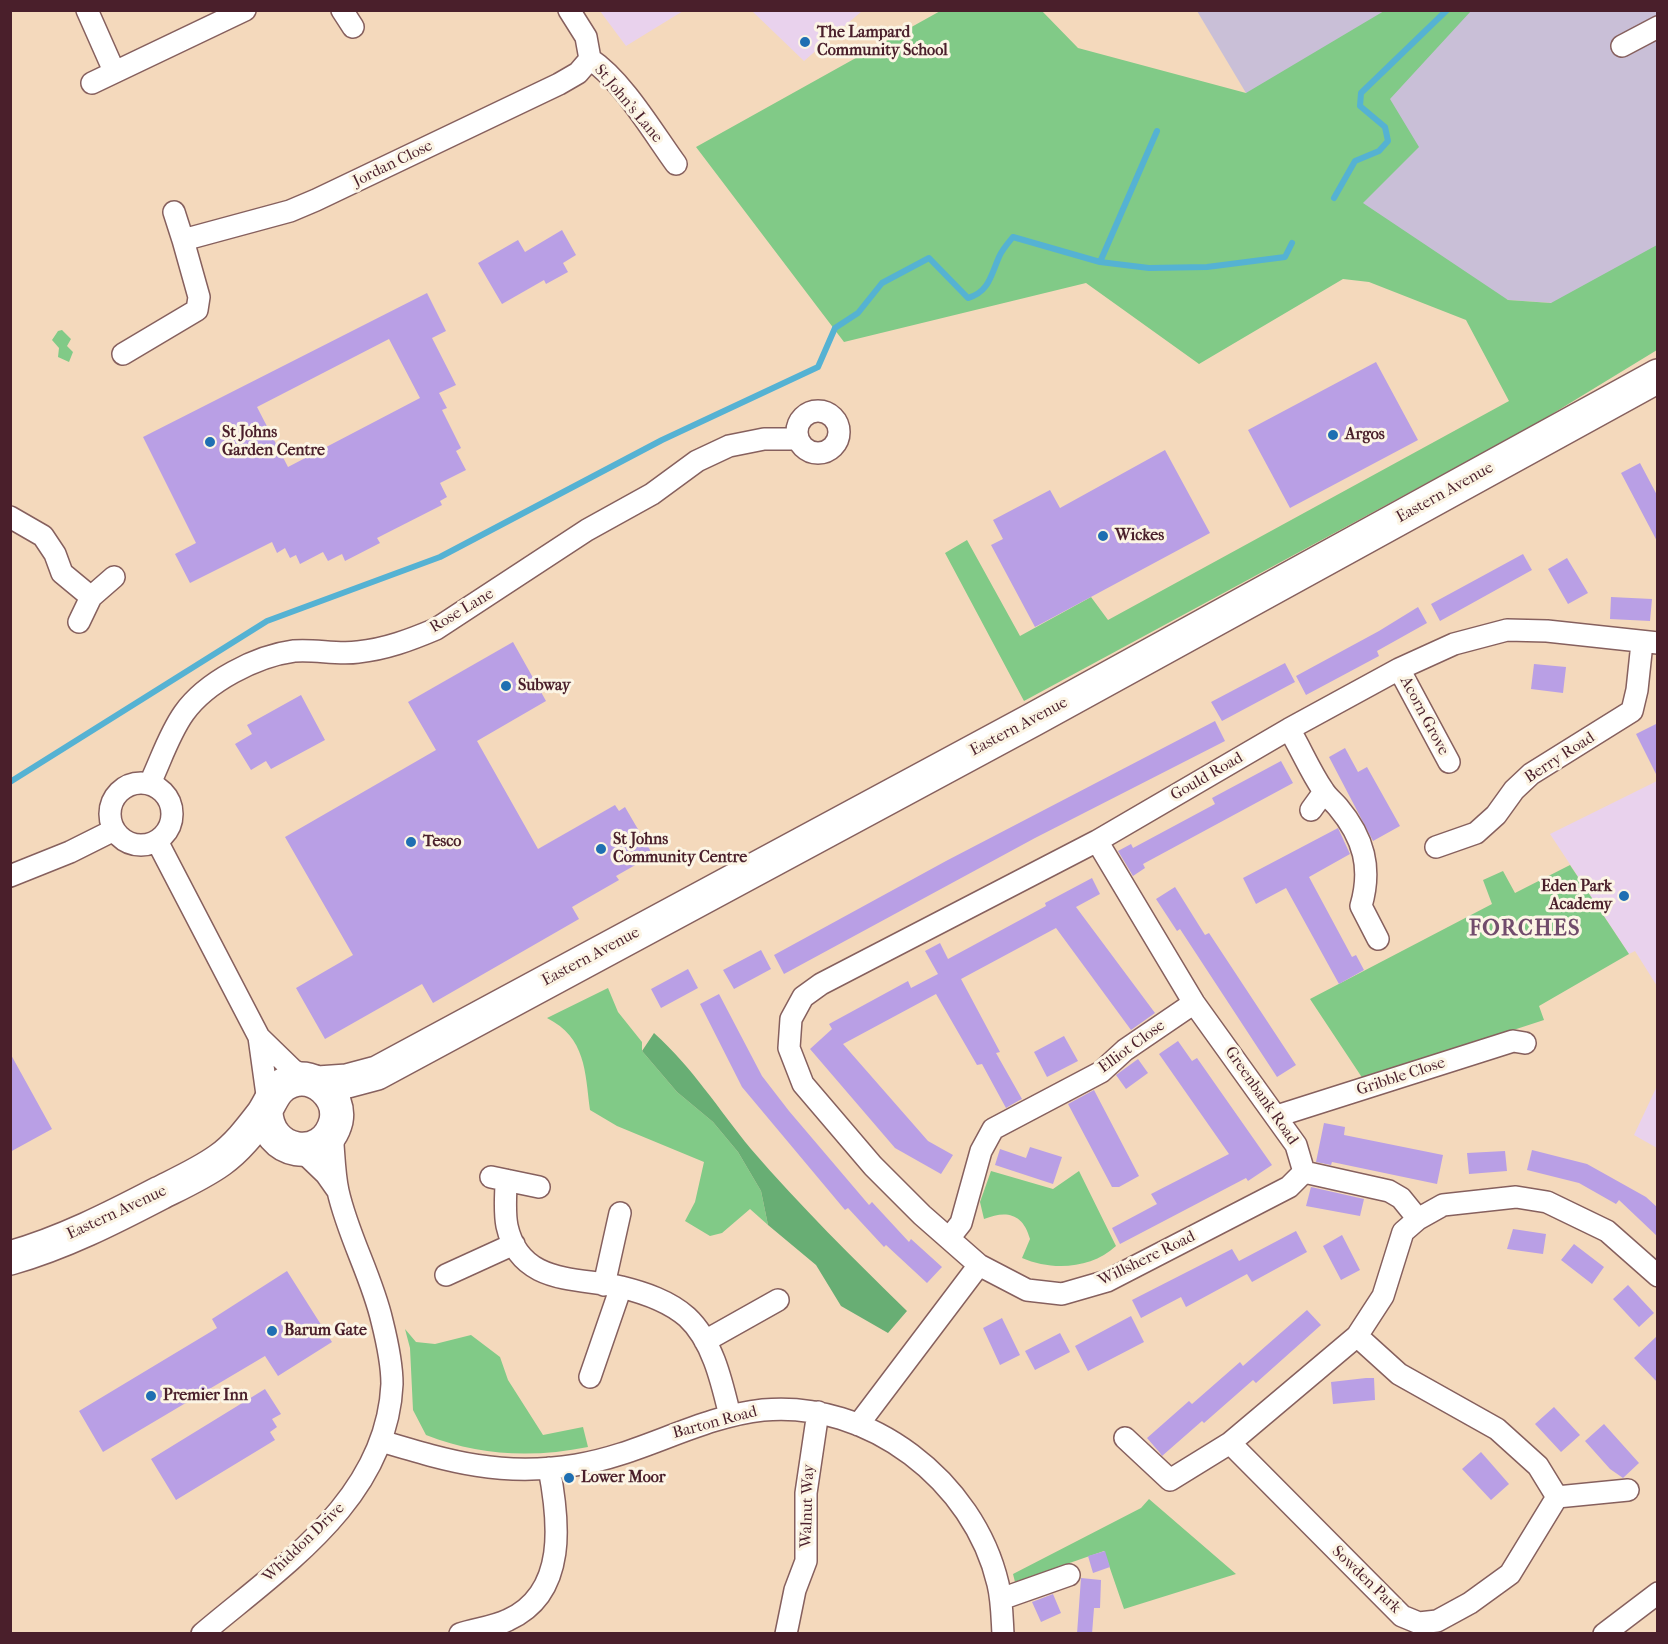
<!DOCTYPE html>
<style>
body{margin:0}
#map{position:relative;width:1668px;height:1644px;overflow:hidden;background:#f4d9bc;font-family:"IM FELL French Canon",serif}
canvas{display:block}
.frame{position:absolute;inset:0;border:12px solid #4a1f2b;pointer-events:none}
</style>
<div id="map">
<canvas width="1668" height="1644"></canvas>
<div class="frame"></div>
</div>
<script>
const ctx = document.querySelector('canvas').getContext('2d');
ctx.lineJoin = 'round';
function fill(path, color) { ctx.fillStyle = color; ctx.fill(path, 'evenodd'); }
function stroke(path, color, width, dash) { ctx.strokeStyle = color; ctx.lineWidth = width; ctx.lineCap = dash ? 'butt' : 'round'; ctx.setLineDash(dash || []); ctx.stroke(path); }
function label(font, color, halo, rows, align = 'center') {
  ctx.font = font + ' "IM FELL French Canon",serif'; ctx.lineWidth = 6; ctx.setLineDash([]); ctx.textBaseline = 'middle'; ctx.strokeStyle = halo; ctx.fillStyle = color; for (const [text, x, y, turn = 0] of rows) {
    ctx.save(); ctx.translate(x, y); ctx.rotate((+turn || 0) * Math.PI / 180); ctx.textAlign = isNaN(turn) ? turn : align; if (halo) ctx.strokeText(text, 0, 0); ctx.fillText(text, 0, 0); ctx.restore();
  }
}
fill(new Path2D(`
 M600 11H683L626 46Z
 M752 11H862L804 61Z
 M1657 781V986L1635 951 1629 954 1550 834Z
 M1657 1086V1148L1634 1135Z`), '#e9d2ed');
fill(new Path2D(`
 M1197 11H1657V303L1611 307 1508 300 1379 240 1246 93Z`), '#c9bfd7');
fill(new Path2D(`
 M942 10 1042 11 1078 48 1246 93 1384 11H1471L1390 99 1419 147 1363 203 1508 300 1551 303 1657 245V350L1534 425 1024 701 945 553 967 540 1020 636 1091 597 1108 620 1509 401 1466 320 1369 282 1343 279 1199 364 1086 283 844 342 696 147Z
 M62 330 71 339 67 346 73 352 69 362 58 357 59 348 52 340 58 331Z
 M1570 865 1629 954 1539 1006 1544 1020 1363 1079 1310 999 1492 904 1483 880 1503 871 1515 893Z
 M608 988 618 1012 642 1042V1051L677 1092 713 1122 738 1152 761 1191 768 1225 750 1209 722 1233 710 1236 685 1221 695 1202 704 1162 617 1126 590 1110C585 1071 586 1038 547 1018Z
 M991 1171 1053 1189 1079 1171 1116 1246C1091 1269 1052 1271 1022 1258L1030 1239C1023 1213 1006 1210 984 1219L980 1202Z
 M405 1329 416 1342 435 1344 471 1335 500 1357 508 1380 543 1435 583 1427 588 1447C533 1458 479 1456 426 1435L413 1410 410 1348Z
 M1149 1499 1236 1574 1124 1609 1104 1551 1015 1582 1013 1574 1141 1508Z`), '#81ca87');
fill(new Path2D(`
 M654 1033C692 1067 719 1110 751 1149 800 1206 854 1259 907 1311L888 1333 841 1306 816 1265 768 1225 761 1191 738 1152 713 1122 677 1092 642 1051Z`), '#68ae74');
stroke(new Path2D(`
 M1334 198 1355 161 1379 151 1388 141 1385 127 1360 106 1361 93 1447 10
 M1100 262 1157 131
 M10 782 267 621 440 557 662 440 818 367 835 328 858 313 882 283 929 258 968 298C989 292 991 275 999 257 1002 250 1008 243 1013 237L1100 262 1149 268 1207 267 1285 257 1292 243`), '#55b2d3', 6);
fill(new Path2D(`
 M562 230 576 255 563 263 568 272 546 284 544 280 502 304 478 263 518 240 525 252Z
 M427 293 446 331 432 338 456 385 439 393 447 408 442 410 461 448 456 451 466 470 440 483 447 497 440 501 442 505 377 538 380 543 345 561 342 554 328 561 323 552 300 564 296 555 290 558 285 548 277 553 272 542 190 583 175 554 196 543 143 437ZM389 339 420 398 288 467 257 407Z
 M1376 362 1418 440 1290 508 1248 430Z
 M1165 450 1210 533 1035 627 991 545 1003 539 993 520 1050 490 1060 508Z
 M1640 463 1658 497V543L1621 473Z
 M1523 554 1532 570 1440 621 1431 604Z
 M1567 558 1588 593 1568 604 1548 569Z
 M1611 597 1652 599 1650 621 1610 619Z
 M1418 607 1427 623 1377 651 1379 656 1306 695 1296 676 1379 631Z
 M513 642 546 701 477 741 538 849 615 805 619 811 625 807 653 855 616 876 619 880 572 907 579 919 433 1003 422 984 325 1039 296 988 353 955 285 837 436 750 408 702Z
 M1285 663 1295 682 1222 721 1211 702Z
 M1534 664 1566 667 1563 693 1531 689Z
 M301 695 325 740 271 769 266 761 251 770 235 744 252 734 247 725Z
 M1215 721 1225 741 1035 838 784 974 774 955 946 861Z
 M1658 723V778L1636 734Z
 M1345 748 1358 772 1367 767 1400 826 1373 841 1329 757Z
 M1281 761 1293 783 1143 864 1145 868 1133 876 1118 851 1131 844 1133 848 1215 804 1212 798Z
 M1338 828 1350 854 1309 877 1352 957 1356 955 1364 970 1339 984 1286 888 1256 904 1243 878Z
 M1092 878 1100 894 1076 907 1155 1013 1131 1030 1056 928 961 979 1000 1052 996 1053 1022 1099 1018 1101 1006 1108 982 1064 977 1065 936 994 843 1044 928 1141 953 1155 941 1174 895 1148 810 1049 832 1029 829 1024 908 981 911 988 938 974 925 951 940 943 948 959 1046 906 1045 903Z
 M1175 887 1205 935 1209 933 1296 1065 1277 1077 1180 929 1177 931 1156 899Z
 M761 950 771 969 734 989 723 970Z
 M688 969 698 988 661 1008 651 989Z
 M719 994 762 1076 789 1111 869 1205 872 1202 909 1242 911 1239 942 1267 927 1283 886 1245 884 1247 848 1208 845 1210 742 1087 700 1004Z
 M1064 1036 1078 1061 1047 1077 1034 1052Z
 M1178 1041 1192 1061 1197 1058 1272 1165 1248 1181 1246 1178 1120 1244 1112 1228 1157 1204 1151 1194 1229 1154 1159 1054Z
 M10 1053 52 1129 10 1152Z
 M1138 1059 1148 1073 1126 1089 1116 1075Z
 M1094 1090 1139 1176 1119 1187H1112L1068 1104Z
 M1324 1123 1345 1127 1344 1135 1443 1155 1437 1184 1332 1162 1331 1165 1316 1162Z
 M1030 1147 1062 1157 1053 1184 995 1165 1000 1149 1026 1158Z
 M1532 1150 1587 1164 1646 1197 1658 1208V1237L1619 1200 1616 1204 1579 1183 1527 1170Z
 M1505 1151 1507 1171 1469 1174 1467 1153Z
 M1311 1187 1364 1199 1360 1216 1306 1206Z
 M1513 1229 1546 1234 1543 1254 1507 1249Z
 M1296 1231 1307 1252 1252 1282 1247 1274 1186 1307 1181 1297 1141 1318 1132 1300 1232 1249 1239 1261Z
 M1342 1235 1360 1270 1341 1280 1323 1246Z
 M1574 1244 1604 1267 1592 1284 1561 1260Z
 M287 1271 332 1342 278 1376 265 1356 103 1452 79 1411 217 1328 212 1319Z
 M1628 1285 1654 1313 1639 1327 1613 1299Z
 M1307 1310 1321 1325 1256 1383 1253 1380 1204 1423 1202 1421 1162 1456 1160 1453 1147 1438 1189 1401 1192 1404 1240 1362 1243 1366Z
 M1131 1316 1144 1342 1088 1371 1075 1346Z
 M1002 1318 1020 1355 1000 1365 983 1328Z
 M1060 1333 1070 1352 1035 1370 1025 1351Z
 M1658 1335V1383L1634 1358Z
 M1366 1378H1374L1375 1400 1333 1404 1331 1382Z
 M265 1389 281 1414 272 1419 277 1427 270 1432 275 1440 176 1500 151 1459Z
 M1554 1407 1580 1435 1561 1452 1535 1424Z
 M1604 1424 1639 1463 1623 1478 1610 1469 1585 1441Z
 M1481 1452 1509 1484 1491 1500 1462 1469Z
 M1105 1551 1110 1567 1093 1573 1088 1556Z
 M1081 1578 1101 1580 1100 1608H1094L1092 1634H1077Z
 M1053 1594 1061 1613 1041 1622 1032 1602Z`), '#b99fe5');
const street = new Path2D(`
 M87 10 114 71
 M342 10 353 27
 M569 10 586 37 590 59C623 81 652 131 676 164
 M1622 46 1658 27
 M92 83 245 10
 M174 212 183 240
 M123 354 197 310 199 297 183 240 290 211 316 200 559 84 578 73 590 59
 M797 432a21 21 0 1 1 42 0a21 21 0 1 1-42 0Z
 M10 517 43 536 55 554 62 573 91 597
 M79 622 91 597 114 577
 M1399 669 1449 762
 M1289 729C1301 749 1310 771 1323 790 1327 797 1333 801 1338 807 1364 838 1372 868 1361 906L1378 939
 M110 814a31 31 0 1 1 62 0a31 31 0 1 1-62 0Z
 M150 783C161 760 169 734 184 713 206 682 256 656 294 651 315 649 337 655 358 652 386 649 410 640 436 629L587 530 652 494 697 461 729 446 764 439H798
 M1311 810 1324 792
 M157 841 259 1037 293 1070 309 1080
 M1097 841 1194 1003 1296 1145 1304 1172
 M1436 847 1476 833 1496 815 1514 790 1531 774 1632 711 1637 690 1642 643
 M10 876 70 852 114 830
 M259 1037 268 1102
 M1277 1116 1513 1041 1525 1043
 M301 1150 326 1174 338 1191
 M1304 1172 1289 1187 1107 1281 1062 1294 1027 1290 979 1265 922 1215 873 1166 803 1084 789 1048 791 1019 803 997 821 984 1097 841 1289 729 1399 669 1454 644 1507 630 1547 631 1658 643
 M1304 1172 1389 1191 1401 1198 1418 1219
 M491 1177 539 1187
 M506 1180C506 1195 504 1211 507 1226 520 1285 576 1277 621 1287 645 1293 669 1301 687 1317 713 1341 722 1383 730 1416
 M950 1237 961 1223 981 1151 993 1129 1101 1072 1125 1050 1194 1003
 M446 1275 514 1244
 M604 1285 620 1213
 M705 1341 778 1300
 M590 1377 621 1287
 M858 1425 979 1265
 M1125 1438 1170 1480 1230 1443 1357 1336 1383 1296 1403 1232 1418 1219 1443 1205 1516 1197 1547 1202 1607 1231 1658 1276
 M381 1441C451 1462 502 1477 576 1465 641 1455 698 1417 763 1410 869 1400 974 1481 998 1584 1002 1600 1002 1617 1003 1634
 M1230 1443 1402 1616 1419 1623 1437 1621 1470 1603 1510 1574 1557 1497 1538 1466 1497 1429 1399 1374 1357 1336
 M1557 1497 1628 1490
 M1001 1599 1069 1575
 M202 1634C281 1567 387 1499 392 1384 392 1363 387 1341 382 1321 372 1277 348 1236 338 1191 334 1173 334 1152 332 1133
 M460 1634C475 1629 494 1627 508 1620 568 1593 559 1520 549 1468
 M786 1634 795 1590 806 1561V1493L818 1412
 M1604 1634 1658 1593`);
const primary = new Path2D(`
 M318 1083 347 1081 377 1073 1034 719 1658 376
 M10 1258C63 1243 112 1218 160 1193 180 1183 202 1173 220 1160 237 1148 250 1131 263 1114 272 1101 274 1087 291 1081 315 1072 341 1096 336 1121 325 1165 265 1155 266 1109`);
stroke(street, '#86605e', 24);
stroke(primary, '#86605e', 36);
stroke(street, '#fff', 21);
stroke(primary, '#fff', 33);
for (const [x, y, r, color] of [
 [805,42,6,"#1f6fb2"],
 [1333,435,6,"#1f6fb2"],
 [210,442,6,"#1f6fb2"],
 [1103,536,6,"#1f6fb2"],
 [506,686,6,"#1f6fb2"],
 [411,842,6,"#1f6fb2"],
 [601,849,6,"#1f6fb2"],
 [1624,896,6,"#1f6fb2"],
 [272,1331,6,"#1f6fb2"],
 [151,1396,6,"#1f6fb2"],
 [569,1478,6,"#1f6fb2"]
]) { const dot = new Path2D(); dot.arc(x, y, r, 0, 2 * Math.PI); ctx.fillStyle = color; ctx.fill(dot); stroke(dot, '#fcf5e5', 2); }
label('bold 16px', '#4a1f2b', '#fcf5e5', [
 ["The Lampard",817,33],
 ["Community School",817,51],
 ["St Johns",222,433],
 ["Garden Centre",222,451],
 ["Argos",1345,435],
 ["Wickes",1115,536],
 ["Subway",518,686],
 ["St Johns",613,840],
 ["Community Centre",613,858],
 ["Tesco",423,842],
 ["Eden Park",1612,887,"right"],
 ["Academy",1612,905,"right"],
 ["Barum Gate",284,1331],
 ["Premier Inn",163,1396],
 ["Lower Moor",581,1478]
], 'left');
label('16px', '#4a1f2b', '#fcf5e5', [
 ["St John's Lane",628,104,50],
 ["Jordan Close",393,164,-26],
 ["Eastern Avenue",1445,493,-29],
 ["Rose Lane",462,611,-31],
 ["Acorn Grove",1424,716,62],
 ["Eastern Avenue",1019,727,-28],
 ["Berry Road",1560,758,-33],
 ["Gould Road",1207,777,-30],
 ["Eastern Avenue",591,957,-28],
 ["Elliot Close",1132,1047,-36],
 ["Gribble Close",1401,1077,-18],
 ["Greenbank Road",1261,1096,55],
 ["Eastern Avenue",117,1213,-25],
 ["Willshere Road",1147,1259,-26],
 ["Barton Road",715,1423,-15],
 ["Walnut Way",808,1506,-88],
 ["Whiddon Drive",304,1543,-44],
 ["Sowden Park",1366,1580,44]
]);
ctx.letterSpacing = '1.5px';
label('bold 22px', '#714c6c', '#fcf5e5', [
 ["FORCHES",1525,930]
]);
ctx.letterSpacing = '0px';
</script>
